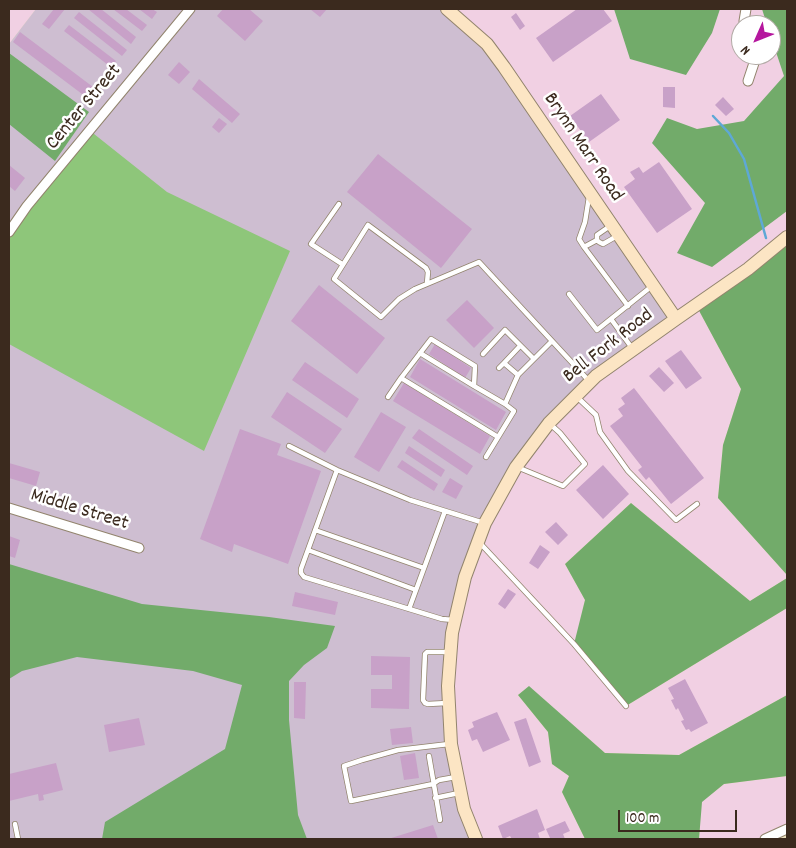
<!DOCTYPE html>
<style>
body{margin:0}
#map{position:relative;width:796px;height:848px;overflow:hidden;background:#eadfbc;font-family:Dekko,sans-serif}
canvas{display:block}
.frame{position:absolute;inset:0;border:10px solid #3b2a1e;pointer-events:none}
.north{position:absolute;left:731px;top:15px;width:50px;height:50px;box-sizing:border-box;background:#fff;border:1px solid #b1aaa5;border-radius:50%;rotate:226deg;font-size:14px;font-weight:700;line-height:20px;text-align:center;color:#3b2a1e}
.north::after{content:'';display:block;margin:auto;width:18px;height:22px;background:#b5179e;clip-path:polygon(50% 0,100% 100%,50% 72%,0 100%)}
.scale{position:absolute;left:618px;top:810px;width:119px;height:22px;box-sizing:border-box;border:2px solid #3b2a1e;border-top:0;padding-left:6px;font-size:15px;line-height:18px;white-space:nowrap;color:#3b2a1e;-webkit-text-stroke:4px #fff;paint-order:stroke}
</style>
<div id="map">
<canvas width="796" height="848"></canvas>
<div class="frame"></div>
<div class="north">N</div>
<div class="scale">100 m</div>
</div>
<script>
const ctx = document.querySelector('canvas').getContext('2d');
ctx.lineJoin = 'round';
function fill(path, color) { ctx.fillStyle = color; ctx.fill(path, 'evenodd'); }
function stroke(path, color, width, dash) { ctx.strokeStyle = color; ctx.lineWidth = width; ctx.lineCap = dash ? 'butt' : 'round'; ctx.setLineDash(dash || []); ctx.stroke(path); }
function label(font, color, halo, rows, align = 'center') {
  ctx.font = font + ' Dekko,sans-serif'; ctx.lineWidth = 5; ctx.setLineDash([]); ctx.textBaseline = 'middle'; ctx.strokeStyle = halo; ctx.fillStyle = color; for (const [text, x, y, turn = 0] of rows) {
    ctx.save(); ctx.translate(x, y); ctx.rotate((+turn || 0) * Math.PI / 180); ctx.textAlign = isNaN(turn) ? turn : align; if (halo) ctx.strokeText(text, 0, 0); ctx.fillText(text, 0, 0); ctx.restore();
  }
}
fill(new Path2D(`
 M9 9H36L9 44Z
 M447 9H787V235L696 305 741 389 723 445 718 498 787 575V578L750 601 631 503 565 564 585 600 575 644 626 706 787 608V695L679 755 605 753 529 687 518 695 548 732 552 764 569 776 562 792 585 839H476L451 744ZM741 25H771V55H741Z
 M787 776V829L765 839H699L701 802 724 784Z`), '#f1d0e3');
fill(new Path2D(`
 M36 9H445L487 44 676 319 596 376 549 423 485 523 452 632 451 744 476 839H9V44Z`), '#cebed1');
fill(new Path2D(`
 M89 130 167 192 290 251 204 451 9 344V232Z`), '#8ec67a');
fill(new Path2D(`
 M614 9H720L712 33 686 75 630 59Z
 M762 9H787V211L712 267 677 253 705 203 652 143 667 118 697 129 744 121 784 76 771 37V25H767Z
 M9 53 89 112 55 161 9 124Z
 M787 235V575L718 498 723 445 741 389 696 305Z
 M631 503 750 601 787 578V608L626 706 574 644 585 600 565 564Z
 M9 564 142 604 269 617 335 626 327 648 304 665 289 681V720L298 815 307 839H102L105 822 225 749 242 685 193 671 77 657 22 671 9 679Z
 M529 686 605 753 679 755 787 695V776L724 784 702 802 699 839H585L562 792 569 776 552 764 548 732 518 695Z`), '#72ab6a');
stroke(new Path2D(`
 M713 116 729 133 744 159 766 238`), '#5ea8d6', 2.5);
fill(new Path2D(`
 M54 9H65L49 29 42 24Z
 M88 9H101L136 37 131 44Z
 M113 9H126L147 25 142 31Z
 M139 9H152L157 12 152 19Z
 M223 9H249L263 21 245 41 217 16Z
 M310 9H327L320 17Z
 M577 9H603L612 21 553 62 536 38Z
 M79 12 127 50 122 56 74 18Z
 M516 13 525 26 520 30 511 17Z
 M69 25 116 61 112 68 64 31Z
 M20 32 101 93 94 103 13 42Z
 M179 62 190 72 179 84 168 75Z
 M199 79 240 114 232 123 192 89Z
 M663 87H675V108L663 107Z
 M601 94 620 120 589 142 570 116Z
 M723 97 734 109 726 116 715 105Z
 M219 118 227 124 219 133 212 127Z
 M378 154 472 229 441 268 347 192Z
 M659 162 692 209 657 233 624 187 635 179 630 172 639 167 643 173Z
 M9 165 25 178 15 191 9 186Z
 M319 285 385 338 357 374 291 321Z
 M467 300 494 328 474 348 446 320Z
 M435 344 471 368 465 378 429 354Z
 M681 350 702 378 686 389 665 361Z
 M420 359 506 412 496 430 410 377Z
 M305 362 359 399 347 418 292 380Z
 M659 367 674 383 664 392 649 376Z
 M404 383 490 436 480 454 393 401Z
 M634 388 704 478 671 504 649 477 646 480 638 470 642 467 610 426 623 416 618 409 625 404 621 398Z
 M287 392 342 429 325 453 271 417Z
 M381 412 406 427 379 472 354 457Z
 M240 429 281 444 277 455 321 471 288 564 234 544 232 552 200 539Z
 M419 429 473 466 467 475 412 438Z
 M409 446 445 470 441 477 405 453Z
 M402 460 438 484 434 491 397 467Z
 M9 463 40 472 36 486 9 478Z
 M603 465 629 494 603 519 576 490Z
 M450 478 463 486 456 499 442 492Z
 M556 522 568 535 558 545 545 532Z
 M9 536 20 540 15 558 9 556Z
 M540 545 550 552 538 569 529 563Z
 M508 589 516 594 505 609 498 604Z
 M295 592 338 602 335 615 292 606Z
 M371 656 410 657 409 709 371 708V689H392V675H371Z
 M685 679 708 723 691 732 689 729 686 730 681 721 684 720 678 708 676 710 671 700 674 699 668 688Z
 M294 682H306L305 719 294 718Z
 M497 712 510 740 483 752 477 739 472 741 468 730 474 727 472 722Z
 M139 718 145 745 109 752 104 725Z
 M526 718 541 762 529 767 514 722Z
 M411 727 413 743 392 745 390 729Z
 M415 753 419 778 404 780 400 756Z
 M56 763 63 790 43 795 44 800 39 801 38 794 9 801V774Z
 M537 809 545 830 538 833 540 839H512L510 836 503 839 498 826Z
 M565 821 570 831 563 834 565 839H547L550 838 546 829Z
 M433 825 438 839H388Z`), '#c8a1c8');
const lane = new Path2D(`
 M589 197 585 222 579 239 584 247 628 306
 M339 204 311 244 342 264
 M597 240V235L610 226
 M584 247 597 240 599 242 603 244 617 236
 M427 283 428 272 426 268 368 225 334 279 381 317 399 299 415 289 479 262 589 381
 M569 294 597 330 652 286
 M611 319 632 348
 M420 353 474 386
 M483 354 505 330 534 359
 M504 363 520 346
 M499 368 504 363 518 375
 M401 378 431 339 475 366 474 386 505 404
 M388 397 401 378 498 437
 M577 397 596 415 600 432 628 471 676 520 697 504
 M289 446 337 470 410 500 484 523
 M486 457 514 411 505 404 518 375 552 341
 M517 467 563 486 585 464 560 433 550 424
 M337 470 301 569V573L304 577 442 619 454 620
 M315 530 424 568
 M479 542 574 644 626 706
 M308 550 416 590
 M409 609 445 511
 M447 703 428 704 425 703 423 700 425 654 427 652H449
 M449 744 398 750 362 760 344 766 351 801 433 784 439 780 456 777
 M429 756 440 820
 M435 798 459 793
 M15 824 18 839`);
const street = new Path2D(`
 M745 25 744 21 746 9
 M748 81 755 60 754 55
 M9 232 27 206 190 9
 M9 508 139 548
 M765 839 787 829`);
const secondary = new Path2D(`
 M447 9 487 44 504 67 676 319
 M476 839 464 809 451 744 448 686 452 633 465 577 485 523 516 467 549 423 596 376 676 319 748 269 787 237`);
stroke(lane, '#92846d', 6);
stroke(street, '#92846d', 11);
stroke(secondary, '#92846d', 14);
stroke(lane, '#fff', 4.5);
stroke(street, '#fff', 9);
stroke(secondary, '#fce5c4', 12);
label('20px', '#3b2a1e', '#fff', [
 ["Center Street",85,108,-50],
 ["Brynn Marr Road",582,148,56],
 ["Bell Fork Road",609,347,-38],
 ["Middle Street",79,511,17]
]);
</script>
